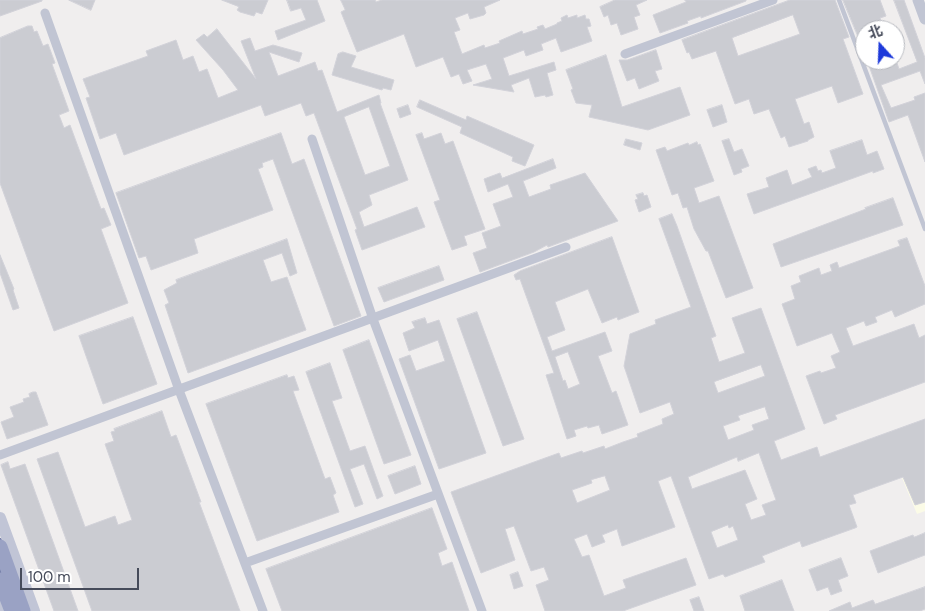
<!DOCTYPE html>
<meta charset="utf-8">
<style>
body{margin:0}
#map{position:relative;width:925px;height:611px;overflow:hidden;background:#f0eeee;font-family:"DM Sans","Noto Sans SC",sans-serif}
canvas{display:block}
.north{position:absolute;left:855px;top:20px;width:50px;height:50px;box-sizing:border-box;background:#fff;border:1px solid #b5b7bd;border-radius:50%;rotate:340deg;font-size:14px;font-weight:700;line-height:20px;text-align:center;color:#464b5a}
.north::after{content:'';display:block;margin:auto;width:18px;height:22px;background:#1e3ada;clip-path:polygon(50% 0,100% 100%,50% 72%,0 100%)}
.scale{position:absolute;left:20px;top:568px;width:119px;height:22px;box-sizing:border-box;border:2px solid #464b5a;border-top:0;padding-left:6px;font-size:15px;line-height:18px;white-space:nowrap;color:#464b5a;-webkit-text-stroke:4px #fff;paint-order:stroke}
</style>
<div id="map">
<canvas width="925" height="611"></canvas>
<div class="north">北</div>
<div class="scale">100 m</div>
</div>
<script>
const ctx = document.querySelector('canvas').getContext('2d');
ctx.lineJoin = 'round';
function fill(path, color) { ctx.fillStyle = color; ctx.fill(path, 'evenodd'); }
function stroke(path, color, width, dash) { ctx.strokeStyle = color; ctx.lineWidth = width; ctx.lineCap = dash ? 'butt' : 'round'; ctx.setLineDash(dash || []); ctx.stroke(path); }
fill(new Path2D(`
 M925 469V511L917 514 902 478Z`), '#fbfbe7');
const building = new Path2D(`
 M0 0H42V1L0 16Z
 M69 0H95L91 10Z
 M222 0H268L262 14 256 12 254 16 240 12 237 10 239 7Z
 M287 0H317L325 21 278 40 275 31 306 20 301 8 291 11Z
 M341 0H375L376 2 382 0H500L484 7 486 13 484 15 470 19 468 13 455 18 460 30 454 32 462 54 484 45 485 48 500 43 499 41 522 31 523 34 538 29 537 27 543 25 545 29 557 24V23L562 21 561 18 567 15 568 18 577 15V18L585 15 586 19H589L591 26 587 27 592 41 561 52 556 38 541 44 543 50 540 51 526 56 524 50 503 58 509 76 554 62 556 70 547 73 553 95 546 97 545 95 535 97 529 78 511 85 514 92 473 85 492 79 486 64 467 70 472 81 463 84 459 74 451 77 443 57 416 67 404 34 357 52 341 12 345 10Z
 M615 0H647L636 5 640 15 634 17 638 29 621 35 617 23 611 25 608 15 604 17 600 7Z
 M685 0H746V1L701 18V16L687 21 688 23 660 33 653 15 686 2Z
 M790 0H835L849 37 843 39 863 94 838 103 832 86 795 99 804 124 809 122 814 137 808 140V141L789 147 785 136 781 138 769 109 754 114 749 99 735 104 716 51 692 59 689 52 687 53 682 40ZM793 15 800 34 738 56 732 38Z
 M843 0H880L886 16 880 18 885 30H865V53Z
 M894 0H904L925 58V84L920 71 881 85 891 108 915 100 914 97 925 93V162L908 115 889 122 867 60H896L899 69 917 62Z
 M28 26H32L34 32 37 31 43 46 48 44 55 63 52 64 69 111 59 115 64 128 70 125 101 209 104 208 111 225 101 229 128 303 54 331 0 183V38Z
 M217 29 256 79 241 41 250 38 255 51 273 45 302 53 299 62 269 52 278 76 315 62 318 71 322 70 337 112 379 95 381 103H380L408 180 369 195 372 205 359 212 364 227 417 207 425 227 362 250 355 230 357 229 314 113 306 116 301 103 265 116 261 105 124 155 116 133 100 139 86 98 90 97 83 79 148 56 146 51 176 40 183 60 193 56 199 72 207 69 218 98 238 90 223 70 196 40 204 34 207 37ZM369 107 390 166 365 175 344 117Z
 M656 50 662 69 655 71 659 81 639 89 635 78 627 81 619 60H627Z
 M343 52 356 56 351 67 394 80 391 90 383 88 382 90 332 75 338 54Z
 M606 55 622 107 680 87 690 115 648 130 589 117 592 105 576 103 571 90 573 89 566 70Z
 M420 100 466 120 467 116 534 145 525 166 512 161 513 157 460 133 462 127 417 107Z
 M408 105 411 114 400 118 397 109Z
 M722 105 727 122 713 127 707 110Z
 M281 133 292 164 304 159 361 316 334 326 273 159 262 163 263 167 258 169 273 210 194 239 198 253 151 270 146 256 139 258 116 193Z
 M422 133 424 139 441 133 445 144 453 141 485 229 464 236 467 245 452 250 434 202 440 200 416 135Z
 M626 139 642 143 640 150 624 145Z
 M729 139 734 152 742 149 749 166 741 169 742 172 734 175 722 141Z
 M862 140 867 155 877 151 884 169 873 173V171L754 214 747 194 769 187 766 178 787 170 792 185 812 177 808 169 816 166 818 171 821 170 822 173 836 168 830 151Z
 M697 142 698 145 700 144 714 181 694 188 699 203 719 196 753 288 726 298 708 251H706L694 229 687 207 683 208 678 193 672 195 656 150 665 147 667 151 688 143 689 145Z
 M553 159 556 168 523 181 529 197 551 189 550 185 585 173 618 221 548 247 547 245 534 252 480 272 473 253 487 248 482 233 501 226 493 204 513 197 508 184 488 192 484 179 500 173 502 178Z
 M643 193 644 196 647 195 651 207 639 212 635 200 638 199 636 195Z
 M893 198 903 225 781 267 773 244 866 209 865 208Z
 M672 214 677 226 716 336 711 338 719 362 745 353 732 318 761 308 805 429 774 441 781 460 817 447 820 457 925 419V502L915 505 903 477 853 495 856 503 849 505 857 527 855 528 802 547 800 541 762 556 765 562 725 577 723 574 709 579 671 476 658 481 675 527 622 546 617 529 602 535 605 542 592 547 587 534 574 539 582 557 589 555 604 596 626 588 623 580 686 558 696 585 623 611H545L536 585 549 580 544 567 531 571 514 526 505 529 515 560 481 573 451 492 559 453 561 458 582 451 583 453 604 446 605 449 623 442 638 437 637 434 663 424 662 419 674 414 670 402 640 413 624 366 630 334 656 324 655 320 691 307 659 219ZM761 365 765 376 718 393 714 382ZM765 407 769 419 752 425 754 430 728 440 723 426 740 420 738 416ZM759 453 776 500 762 505 766 515 751 520 745 504 757 499 745 470 692 489 688 477 737 457 738 461ZM605 476 610 490 577 503 572 490 592 483 591 480ZM728 525 729 528 733 526 738 540 717 548 711 532Z
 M612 237 639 312 618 320 617 317 602 323 588 289 555 302 565 330 547 337 552 351 605 332 612 351 598 356 612 393 616 391 628 425 602 434 599 425 588 428 587 426 574 430 576 436 567 439 546 375 554 373 520 279 516 280 514 275 520 271ZM568 352 580 384 568 389 565 380 563 381 555 357Z
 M907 238 925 286V304L895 317 892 310 875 317 877 322 866 326 864 321 846 328 853 346 914 324 919 338 925 335V382L835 415 837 419 824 424 806 376 820 371 821 373 836 368 831 356 840 352 832 333 797 346 782 304 795 299 791 286 801 282 799 276 819 268 821 275 832 271 830 265 837 262 839 268 900 246 898 241Z
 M287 239 297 273 290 276 282 253 263 260 271 282 287 277 306 330 188 373 165 305 169 303 164 290 177 283 176 280Z
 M0 255 14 289 13 290 19 308 13 310 0 273Z
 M439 266 444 280 384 302 378 288Z
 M477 312 524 439 503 446 457 319Z
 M133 317 157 384 103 404 79 336Z
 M425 318 427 324 439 320 486 453 439 469 399 359 410 355 416 371 445 361 438 340 409 351 403 333 415 328 412 322Z
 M369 340 411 455 384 464 343 350Z
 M330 363 342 398 332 401 350 451 365 446 383 496 377 499 364 464 350 469 363 504 355 507 306 372Z
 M287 375 288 378 294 376 299 390 293 391 325 479 330 477 336 493 333 495 339 512 257 541 206 404Z
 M33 392H36L48 425 7 439 1 422 14 417 10 407 24 402 23 399 30 397 29 394Z
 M162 411 171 437 176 435 201 502H199L240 611H92L37 459 58 452 85 527 115 516 118 525 132 520 105 444 114 441 111 432 115 431 114 429Z
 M8 462 10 469 25 464 78 611H54L1 465Z
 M415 466 421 484 395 494 388 476Z
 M432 508 447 549 438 553 442 566 452 562 469 611H282L266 569Z
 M925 533V555L878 573 870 551 913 535 914 537Z
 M841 558 848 576 838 580 842 591 831 595 828 587 817 591 809 570Z
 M518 572 523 586 514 589 510 575Z
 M782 580 794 611H745L740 596Z
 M925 587V609L920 611H829L850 602 852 608 873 600 875 604Z
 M699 597 704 611H694L690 600Z`);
fill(building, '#cbccd2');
stroke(building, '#d2d2d9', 1);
const trunk = new Path2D(`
 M0 547 23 611
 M0 580 12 611`);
stroke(trunk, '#727ca7', 18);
stroke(new Path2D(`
 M839 0 925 229`), '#c1c5d3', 4.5);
stroke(new Path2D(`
 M45 13 179 390 263 611
 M625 54 773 0
 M312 139 373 319 482 611
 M0 455 566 247
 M245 563 438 494`), '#c1c5d3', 9);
stroke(new Path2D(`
 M918 0 925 19`), '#c1c5d3', 11);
stroke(new Path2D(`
 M0 518 34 611
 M0 606 2 611`), '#c1c5d6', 12);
stroke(trunk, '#9aa2c4', 15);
</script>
